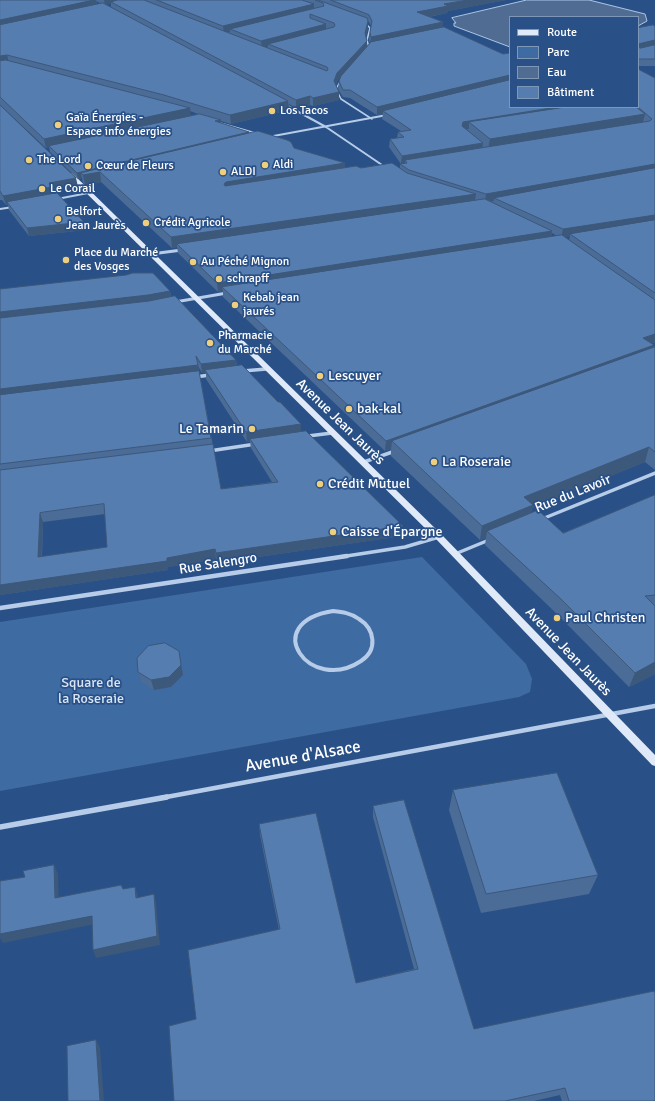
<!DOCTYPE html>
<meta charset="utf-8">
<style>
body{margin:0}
#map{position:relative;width:655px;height:1101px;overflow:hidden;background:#2a5187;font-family:Signika,sans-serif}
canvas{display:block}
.legend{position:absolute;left:509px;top:16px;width:130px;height:92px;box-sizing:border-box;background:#2a5187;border:1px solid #7f97b7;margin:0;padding:5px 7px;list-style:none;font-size:12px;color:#fff}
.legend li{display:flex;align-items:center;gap:8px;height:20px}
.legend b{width:20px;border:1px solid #7f97b7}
</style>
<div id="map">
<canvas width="655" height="1101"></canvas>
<ul class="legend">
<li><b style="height:5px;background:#dfe9f7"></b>Route</li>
<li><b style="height:11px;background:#3f6ba3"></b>Parc</li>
<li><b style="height:11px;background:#516c92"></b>Eau</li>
<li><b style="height:11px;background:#567db0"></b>Bâtiment</li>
</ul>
</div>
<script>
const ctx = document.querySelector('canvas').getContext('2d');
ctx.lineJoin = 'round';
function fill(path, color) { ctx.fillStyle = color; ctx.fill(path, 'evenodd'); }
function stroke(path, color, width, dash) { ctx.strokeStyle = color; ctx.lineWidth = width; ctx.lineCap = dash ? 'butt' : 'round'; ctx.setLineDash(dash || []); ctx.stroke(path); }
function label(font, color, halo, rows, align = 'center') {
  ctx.font = font + ' Signika,sans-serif'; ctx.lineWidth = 3.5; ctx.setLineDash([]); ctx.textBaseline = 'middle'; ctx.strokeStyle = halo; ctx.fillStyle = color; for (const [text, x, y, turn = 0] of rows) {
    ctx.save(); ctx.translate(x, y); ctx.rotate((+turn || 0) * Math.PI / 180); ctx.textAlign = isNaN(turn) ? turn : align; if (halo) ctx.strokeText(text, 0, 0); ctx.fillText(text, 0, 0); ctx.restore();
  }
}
fill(new Path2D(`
 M422 557 526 664 532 679 530 692 519 697 0 791V622Z`), '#3f6ba3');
const water = new Path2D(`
 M527 0H589L645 14 647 21 638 26V17H510V47L454 26V23H456L452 18Z`);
fill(water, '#516c92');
stroke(water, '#abc6e8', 1);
stroke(new Path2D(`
 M365 23 370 28 367 40 369 48
 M341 80 336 89 341 99 372 119`), '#b6cce8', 1.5);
stroke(new Path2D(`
 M333 611C342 612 351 613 359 619 375 629 378 650 361 661 310 695 258 623 333 611Z`), '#b6cce8', 4);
stroke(new Path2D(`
 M284 104 326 127 385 167
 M216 122 258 134
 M268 137 387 115
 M57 199 88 193
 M0 209 13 207`), '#b6cce8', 2);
stroke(new Path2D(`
 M151 254 182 250
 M175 302 227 293`), '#b6cce8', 3);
stroke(new Path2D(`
 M243 371 266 369
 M195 377 210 375
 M308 436 332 433
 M209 451 256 444
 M364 462 395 451
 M542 519 655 473
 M455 554 489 540
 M340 557 405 547 439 537`), '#b6cce8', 3.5);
stroke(new Path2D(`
 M0 608 347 556
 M161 798 655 706`), '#b6cce8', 4.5);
stroke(new Path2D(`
 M0 827 167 797`), '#b6cce8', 5.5);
fill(new Path2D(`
 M68 173H72L442 535 655 755V766L652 765 436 539 68 175Z`), '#dfe9f7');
fill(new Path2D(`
 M0 0H506L448 11 447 13 429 17 443 22 442 28 503 54 510 53V107H638L655 78V342L651 344 654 345 653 348 655 347V470L645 462 532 508 531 513 563 533 655 495V674L629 687 558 615 485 545 486 538 480 540 391 456V449L385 451 223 297V291L218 292 178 253 177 247 172 248 101 182 85 186 83 183 82 178 78 179 50 152 49 147 46 148 0 105 78 187 53 192 54 194 84 222 86 230 29 236 9 210 8 205H6L2 200H0ZM96 1 102 4H97ZM108 4H111V8L106 5ZM368 22H369L371 26 370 32 369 40 370 43 367 47 366 36 368 28ZM340 77 339 81 338 89 343 97 350 98 377 115 383 114 382 119 401 131 398 132 397 138 390 139 389 147 401 164H400V168H345L294 148 221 123V121L231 124 289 110V104L296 108 310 105 313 106 339 100 336 85 337 81ZM190 111 198 114 190 116ZM552 233 557 236 551 237ZM570 236 569 240 565 237Z
 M655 26V66H638V28Z
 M0 289 170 291 171 297 236 360 237 366 278 402 301 424V432L402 536 217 563 216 559 168 567V570L0 595ZM198 366 202 373H206V379L247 442H250L251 448 272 482 221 489ZM105 514 107 547 42 557 43 522Z
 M179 651 183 675 171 687 154 690 141 682 138 672Z
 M453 790 598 875 589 894 481 913 449 810Z
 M373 806 474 1029 655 1101H562L560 1095 534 1101H174L196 1019 279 930 260 835 259 824 356 983 414 969 373 817Z`), '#4a6c97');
fill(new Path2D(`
 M94 0H96L97 7 0 28V20Z
 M104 0H129L111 2V4L105 5Z
 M468 0H506L448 11 447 13 417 19V12L444 4Z
 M314 4V12L230 29V32L224 33 223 26Z
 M368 21V28L365 40V33Z
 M443 22 442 30 370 44 371 37Z
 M326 24V32L268 44V47L262 49 261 41Z
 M655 40V47L638 51V44Z
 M367 41V48L337 81 334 89V81L337 73Z
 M7 55 9 63 0 64V56Z
 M510 75 509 83 383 111V114L377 115V107Z
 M339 92V100L313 106V98Z
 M310 96V105L296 108V100Z
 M288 101 289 110 231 124 230 115Z
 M557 107H605L469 122V129L463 130 462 126 463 122Z
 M190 108 191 117 49 146V147L46 148 44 139Z
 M645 114 642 125 488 150 490 139Z
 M221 120V126L215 121Z
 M249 132 250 138 100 172 101 182 85 186 83 175 81 173 82 178 78 179 77 173Z
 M483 143 482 151 405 160V164H401L402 156Z
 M345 163V173L227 193 224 184 226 182Z
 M655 164V172L494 198V201L485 203 486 194Z
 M76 178 78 187 53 192 54 197 7 202 8 205H6L3 196 49 183Z
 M476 194 474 205 177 244V247L172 248 171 237Z
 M655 215V224L570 234V236L561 238 563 229Z
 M84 222 86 230 29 236 27 228Z
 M552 231 551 239 222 287 223 291 218 292 217 283Z
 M170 291 171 300 0 321V312Z
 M655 334V342L640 348 643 338Z
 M654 345 651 355 392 441 391 449 385 451 386 441Z
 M236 360 237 369 205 370 206 373H202L201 364Z
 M198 365 199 374 0 398V389Z
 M301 424V434L250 439V442H247L246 432Z
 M649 447 645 462 532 508 530 520 487 531 486 538 480 540 482 526 524 497Z
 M40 513 43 522 41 566 38 557Z
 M403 526 402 536 217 563 216 553Z
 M215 549 216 559 168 567V570L0 595V585Z
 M179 651 183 675 171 687 154 690 151 680Z
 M655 662V674L629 687 635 673Z
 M54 865 58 874 59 907 55 898Z
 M135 887 138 896V907L136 898Z
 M154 894 156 903 160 945 96 958 93 950Z
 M92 916 95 924 3 943 0 938V934Z
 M96 1040 100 1048 104 1101H100Z`), '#3c587b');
const building = new Path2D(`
 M0 0H94L0 20Z
 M118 0H144L327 71 328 69 327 67 268 44 334 27 335 25 334 23 310 14V18L326 24 261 41 230 29 324 6 323 3 315 0H318L367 18 368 21 365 33 367 41 337 73 334 81 339 92 313 98 310 96 296 100 111 2Z
 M157 0H302L314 4 223 26Z
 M331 0H468L444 4 448 6 417 12 443 22 371 37 370 32 372 21 369 15Z
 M103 3 288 101 230 115 164 95 7 55 0 56V25Z
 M653 25 655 26V40L638 44V28Z
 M444 27 503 54 510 53V75L377 107 350 90H343L339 81 341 76 371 42Z
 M655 45V59H638V47L640 48Z
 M6 60 190 108 44 139 0 97V61Z
 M638 69 655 78V164L486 194 409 170 400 164 407 163 405 160 650 121 652 119 638 107Z
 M510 80V107H557L463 122 462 126 483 143 402 156 390 139 404 137 398 132 411 130 383 111Z
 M0 105 76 178 49 183 52 187 3 196 0 191Z
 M566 107H636L645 114 490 139 469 122Z
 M200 114 221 120 215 121 249 132 77 173 49 146Z
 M258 131 287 140 291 142 294 148 345 163 226 182 224 184 225 186 356 166 361 168 392 163 407 173 476 194 171 237 100 172 83 175 81 173Z
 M655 168V215L563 229 494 198Z
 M57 193 84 222 27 228 7 202Z
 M485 199 552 231 217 283 177 244Z
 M655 220V293L570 234Z
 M562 235 655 300V334L643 338 654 345 386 441 222 287Z
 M133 273H153L170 291 148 295 0 312V289L126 275Z
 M175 296 236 360 201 364 196 356 198 365 0 389V318L149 301Z
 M655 347V452L649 447 524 497 533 505 482 526 392 441Z
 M242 365 278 402H280L301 424 246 432 205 370Z
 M199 371 211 438 0 464V395Z
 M306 431 403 526 216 553 215 549 167 558V561L0 585V470L213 444 221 489 278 482 250 439ZM104 504 107 547 38 557 40 513Z
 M655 495V595L645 596 655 606V662L635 673 562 600 487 531 538 510 563 533Z
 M165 643 179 651 181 665 169 677 151 680 138 672 137 658 148 646Z
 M557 773 598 875 486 894 453 790Z
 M404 800 474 1029 654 991 655 993V1101H569L565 1088 505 1101H174L169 1026 196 1019 188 950 280 929 259 824 316 813 356 983 418 969 373 806Z
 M54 865 55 898 121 885 123 889 135 887 136 898 154 894 157 936 93 950 92 916 0 934V881L25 877 23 871Z
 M96 1040 100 1101H68L67 1046Z`);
fill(building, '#567db0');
stroke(building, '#3c587b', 1);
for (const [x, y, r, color] of [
 [272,111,4,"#eecf7d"],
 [58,125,4,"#eecf7d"],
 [29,160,4,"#eecf7d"],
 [265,165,4,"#eecf7d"],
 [88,166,4,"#eecf7d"],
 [223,172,4,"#eecf7d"],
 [42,189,4,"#eecf7d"],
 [58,219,4,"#eecf7d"],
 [146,223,4,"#eecf7d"],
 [66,260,4,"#eecf7d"],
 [193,262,4,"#eecf7d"],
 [219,279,4,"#eecf7d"],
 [235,305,4,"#eecf7d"],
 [210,343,4,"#eecf7d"],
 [320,376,4,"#eecf7d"],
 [349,409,4,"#eecf7d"],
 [252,429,4,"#eecf7d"],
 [434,462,4,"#eecf7d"],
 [320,484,4,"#eecf7d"],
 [333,532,4,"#eecf7d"],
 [557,618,4,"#eecf7d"]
]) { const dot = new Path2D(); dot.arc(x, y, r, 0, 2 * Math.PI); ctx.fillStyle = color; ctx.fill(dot); stroke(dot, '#2a5187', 1.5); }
label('12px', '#fff', '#2a5187', [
 ["Los Tacos",280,111],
 ["Gaïa Énergies -",66,118],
 ["Espace info énergies",66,132],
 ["The Lord",37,160],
 ["Aldi",273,165],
 ["Cœur de Fleurs",96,166],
 ["ALDI",231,172],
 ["Le Corail",50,189],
 ["Belfort",66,212],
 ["Jean Jaurès",66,226],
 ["Crédit Agricole",154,223],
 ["Place du Marché",74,253],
 ["des Vosges",74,267],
 ["Au Péché Mignon",201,262],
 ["schrapff",227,279],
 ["Kebab jean",243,298],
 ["jaurés",243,312],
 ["Pharmacie",218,336],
 ["du Marché",218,350]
], 'left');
label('14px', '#fff', '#2a5187', [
 ["Lescuyer",328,376],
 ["bak-kal",357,409],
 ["Le Tamarin",244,429,"right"],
 ["La Roseraie",442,462],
 ["Crédit Mutuel",328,484],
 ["Caisse d'Épargne",341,532],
 ["Paul Christen",565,618]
], 'left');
label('14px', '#fff', '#2a5187', [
 ["Avenue Jean Jaurès",340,422,44],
 ["Rue du Lavoir",573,494,-22],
 ["Rue Salengro",218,564,-9],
 ["Avenue Jean Jaurès",568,652,46]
]);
label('14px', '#d9e6f6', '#2a5187', [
 ["Square de",91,683],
 ["la Roseraie",91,699]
]);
label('17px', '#fff', '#2a5187', [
 ["Avenue d'Alsace",303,757,-10]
]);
</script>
